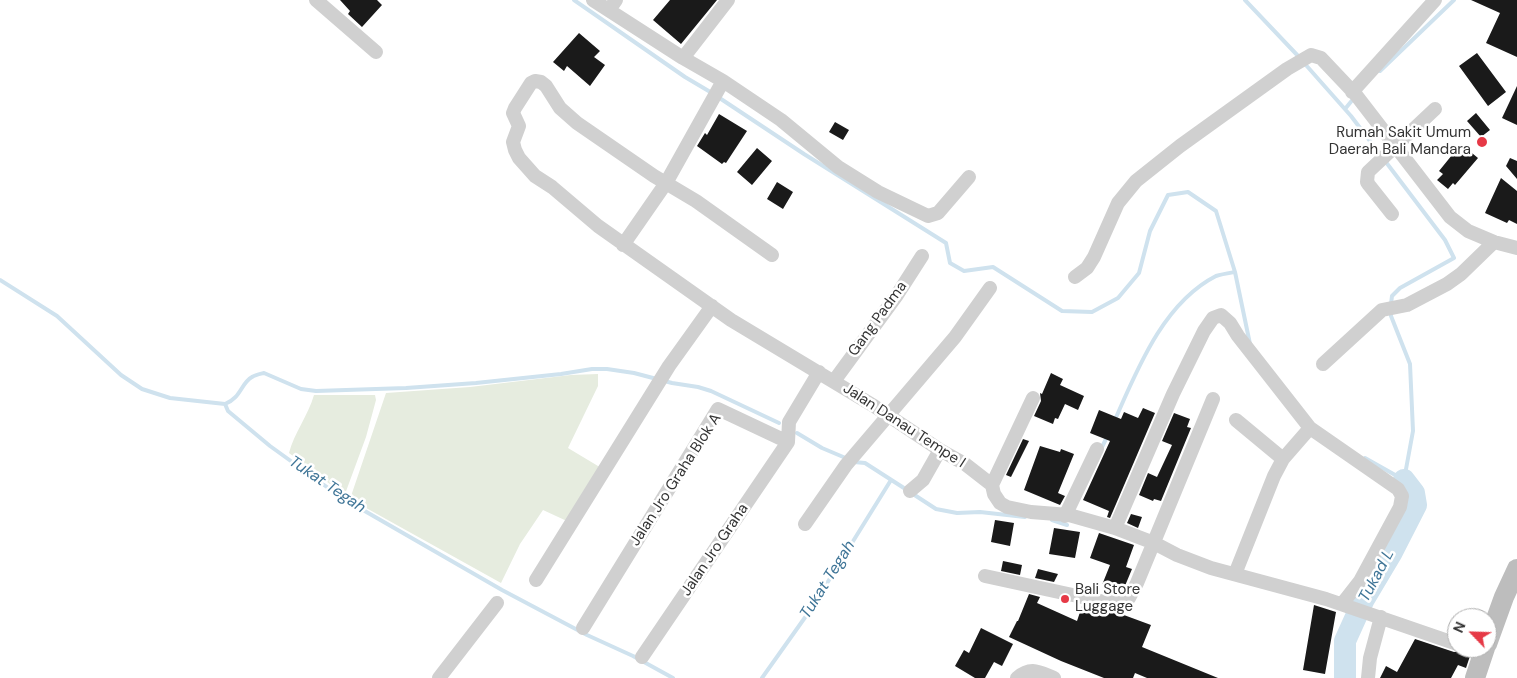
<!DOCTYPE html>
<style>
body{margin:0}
#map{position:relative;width:1517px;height:678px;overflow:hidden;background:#fff;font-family:"DM Sans",sans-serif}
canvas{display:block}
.north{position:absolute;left:1447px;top:608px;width:50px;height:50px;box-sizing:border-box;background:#fff;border:1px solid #adadad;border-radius:50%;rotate:294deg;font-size:14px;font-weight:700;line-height:20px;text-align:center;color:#333}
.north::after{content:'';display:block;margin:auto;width:18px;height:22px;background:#e63946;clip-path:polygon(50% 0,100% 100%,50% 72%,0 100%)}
</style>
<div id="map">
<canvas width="1517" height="678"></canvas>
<div class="north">N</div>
</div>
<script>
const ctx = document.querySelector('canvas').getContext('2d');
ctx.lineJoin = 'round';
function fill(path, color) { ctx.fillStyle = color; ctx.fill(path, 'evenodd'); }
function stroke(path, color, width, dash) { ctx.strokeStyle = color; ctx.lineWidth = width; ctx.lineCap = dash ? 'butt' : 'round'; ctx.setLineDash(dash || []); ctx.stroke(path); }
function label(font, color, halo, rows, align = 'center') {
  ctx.font = font + ' "DM Sans",sans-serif'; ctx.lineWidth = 5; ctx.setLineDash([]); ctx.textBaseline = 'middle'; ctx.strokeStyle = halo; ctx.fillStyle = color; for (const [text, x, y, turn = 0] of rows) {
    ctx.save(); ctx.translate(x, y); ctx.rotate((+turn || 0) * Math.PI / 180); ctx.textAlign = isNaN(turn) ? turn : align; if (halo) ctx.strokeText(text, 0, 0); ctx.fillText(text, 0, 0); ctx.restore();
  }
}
fill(new Path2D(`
 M598 374V386L568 448 603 469 569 522 543 510 520 544 501 583 350 499 386 393 470 387 571 375Z
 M314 395H375L376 400 366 437 345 494H343L289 453C294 433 308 416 314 395Z`), '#e6ecdf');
stroke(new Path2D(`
 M574 0 685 77 712 93
 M1245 0 1300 58
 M1305 64 1351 116 1445 240 1454 258 1400 288 1392 296 1391 304
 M1380 71 1454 0
 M718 97 804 154 946 243 950 263 964 271 993 267 1062 311 1092 312 1118 298 1139 273 1150 231 1168 195 1188 192 1216 211 1235 272 1250 344
 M1345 109 1354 98
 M0 280 57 316 121 375 142 389 170 398 225 404C241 398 241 383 252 377 255 375 260 374 264 373L301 389 316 391 406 388 476 383 561 374 592 369H607L634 373 672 383 698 387 711 391 779 423
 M225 404 228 411 270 446 331 490 363 510 502 590 587 635 633 656 673 678
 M1114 422C1137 370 1163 303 1216 276 1222 274 1229 273 1235 272
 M797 433 822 448 848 459
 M1101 449 1108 435
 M1365 458 1404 480 1413 431 1410 364 1391 316V311
 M854 462 865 463 907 490
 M913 494 936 509 957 513 980 512 1025 517
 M1052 520 1067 525
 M762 678 811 609 891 480`), '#cfe2ee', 4);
stroke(new Path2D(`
 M1345 678V641L1364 599 1392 552 1416 505 1414 493 1404 480`), '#cfe2ee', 22);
fill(new Path2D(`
 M340 0H377L382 5 362 27 348 14 350 11Z
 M670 0H717L681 44 653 20Z
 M1471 0H1517V57L1486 43 1500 13Z
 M579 33 600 51 594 57 605 65 590 86 567 66 564 71 553 62Z
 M1477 53 1506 92 1488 106 1459 66Z
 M1517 86V125L1502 118Z
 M1476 113 1490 130 1481 137 1467 121Z
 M719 114 747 131 726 163 724 162 722 164 697 146 705 133 707 135Z
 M835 122 849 130 843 140 829 132Z
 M1461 144 1478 158 1455 185 1453 183 1448 189 1437 180 1443 174 1439 171Z
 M757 148 772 161 752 185 737 172Z
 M1510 158 1517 161V179L1506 166Z
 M1501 178 1517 191V224L1509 220 1507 223 1485 213Z
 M777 182 793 192 783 209 767 199Z
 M1051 373 1063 379 1060 385 1084 396 1078 410 1065 404 1058 419 1055 418 1053 424 1034 416 1041 401 1040 393 1042 394Z
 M1143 408 1155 413 1110 518 1107 517 1109 511 1083 500 1110 441 1090 433 1099 410 1121 419 1124 412 1138 418Z
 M1174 413 1190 419 1187 427 1191 428 1161 501 1154 499 1153 501 1139 495 1148 473 1157 477 1172 445 1162 441Z
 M1023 439 1029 441 1011 477 1006 475Z
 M1040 446 1060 452 1061 449 1074 454 1058 493 1065 496 1060 505 1024 490Z
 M1131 514 1142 517 1138 528 1127 523Z
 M995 520 1014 523 1010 546 991 542Z
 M1054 528 1080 532 1075 558 1049 554Z
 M1099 533 1134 545 1126 567 1132 569 1122 593 1102 585 1110 565 1090 558Z
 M1003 561 1022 565 1020 575 1001 571Z
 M1038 569 1058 574 1054 582 1035 578Z
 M1029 594 1040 597 1037 603 1077 621 1082 606 1113 611 1151 625 1142 647 1218 678H1147L1135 673 1133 678H1104L1061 661 1009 637 1017 621H1018Z
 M1314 605 1336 612 1325 674 1303 670Z
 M981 628 1013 644 1002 666 994 662 985 678H975L955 666 964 650 969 653Z
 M1415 639 1454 652H1459L1463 650 1471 653 1466 668 1458 665 1451 678H1380L1386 666 1397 672Z`), '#1a1a1a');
stroke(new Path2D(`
 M316 0 376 52
 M593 0 683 58 723 81 781 120 838 167 878 192 928 216 938 213 969 177
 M609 10 616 0
 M683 58 728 0
 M1352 92 1435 0
 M1392 214 1369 185 1367 182 1368 172 1435 109
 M623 245 666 183 723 81
 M772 255 696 201 654 176 577 123 560 108 546 86 541 82 535 81 531 83 515 108 513 113 519 126 513 142 515 150 519 158 535 176 552 187 598 226 731 320 874 406 940 450 965 464 992 485 994 494 1000 503 1007 507 1031 512 1069 515 1115 528 1154 543 1177 555 1211 568 1326 599 1457 644
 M1075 277 1087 268 1094 257 1118 203 1136 181 1180 146 1287 69 1311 55 1321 58 1356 95 1450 217 1468 231 1494 242 1517 248
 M1323 364 1382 310 1407 305 1447 284 1461 274 1494 242
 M834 381 897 295 922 256
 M1236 420 1283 459
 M992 485 1033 398
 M910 491 923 480 940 450
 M1065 516 1097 449
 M805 524 846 465 955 337 990 288
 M1115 528 1173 394 1204 331 1213 318 1221 315 1230 323 1238 336 1310 428 1398 489 1402 496 1400 507 1360 581 1342 604
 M1235 574 1274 476 1283 459 1310 428
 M985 576 1105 602 1124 603 1129 598 1137 583 1213 399
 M536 580 669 366 712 306
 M583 628 718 409 788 442 789 422 819 372
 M642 657 788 442
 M439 678 497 603
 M1017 678C1031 666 1039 672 1054 678
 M1368 678 1370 658 1381 617`), '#d0d0d0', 14);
stroke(new Path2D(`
 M1487 644 1504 597 1517 569
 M1475 678 1485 648`), '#bdbdbd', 20);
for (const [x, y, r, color] of [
 [1482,142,6,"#e63946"],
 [1065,599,5,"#e63946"]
]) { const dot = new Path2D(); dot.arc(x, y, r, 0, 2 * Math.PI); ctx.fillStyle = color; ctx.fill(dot); stroke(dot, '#fff', 2); }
label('15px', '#333', '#fff', [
 ["Rumah Sakit Umum",1471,133],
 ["Daerah Bali Mandara",1471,150],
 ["Bali Store",1075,590,"left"],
 ["Luggage",1075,607,"left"]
], 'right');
label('15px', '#333', '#fff', [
 ["Gang Padma",878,319,-54],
 ["Jalan Danau Tempe I",904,426,33],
 ["Jalan Jro Graha Blok A",676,480,-57],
 ["Jalan Jro Graha",715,550,-56]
]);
label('italic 16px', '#3f7597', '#fff', [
 ["Tukat Tegah",327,485,34],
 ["Tukad L",1377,576,-62],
 ["Tukat Tegah",828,580,-58]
]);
</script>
